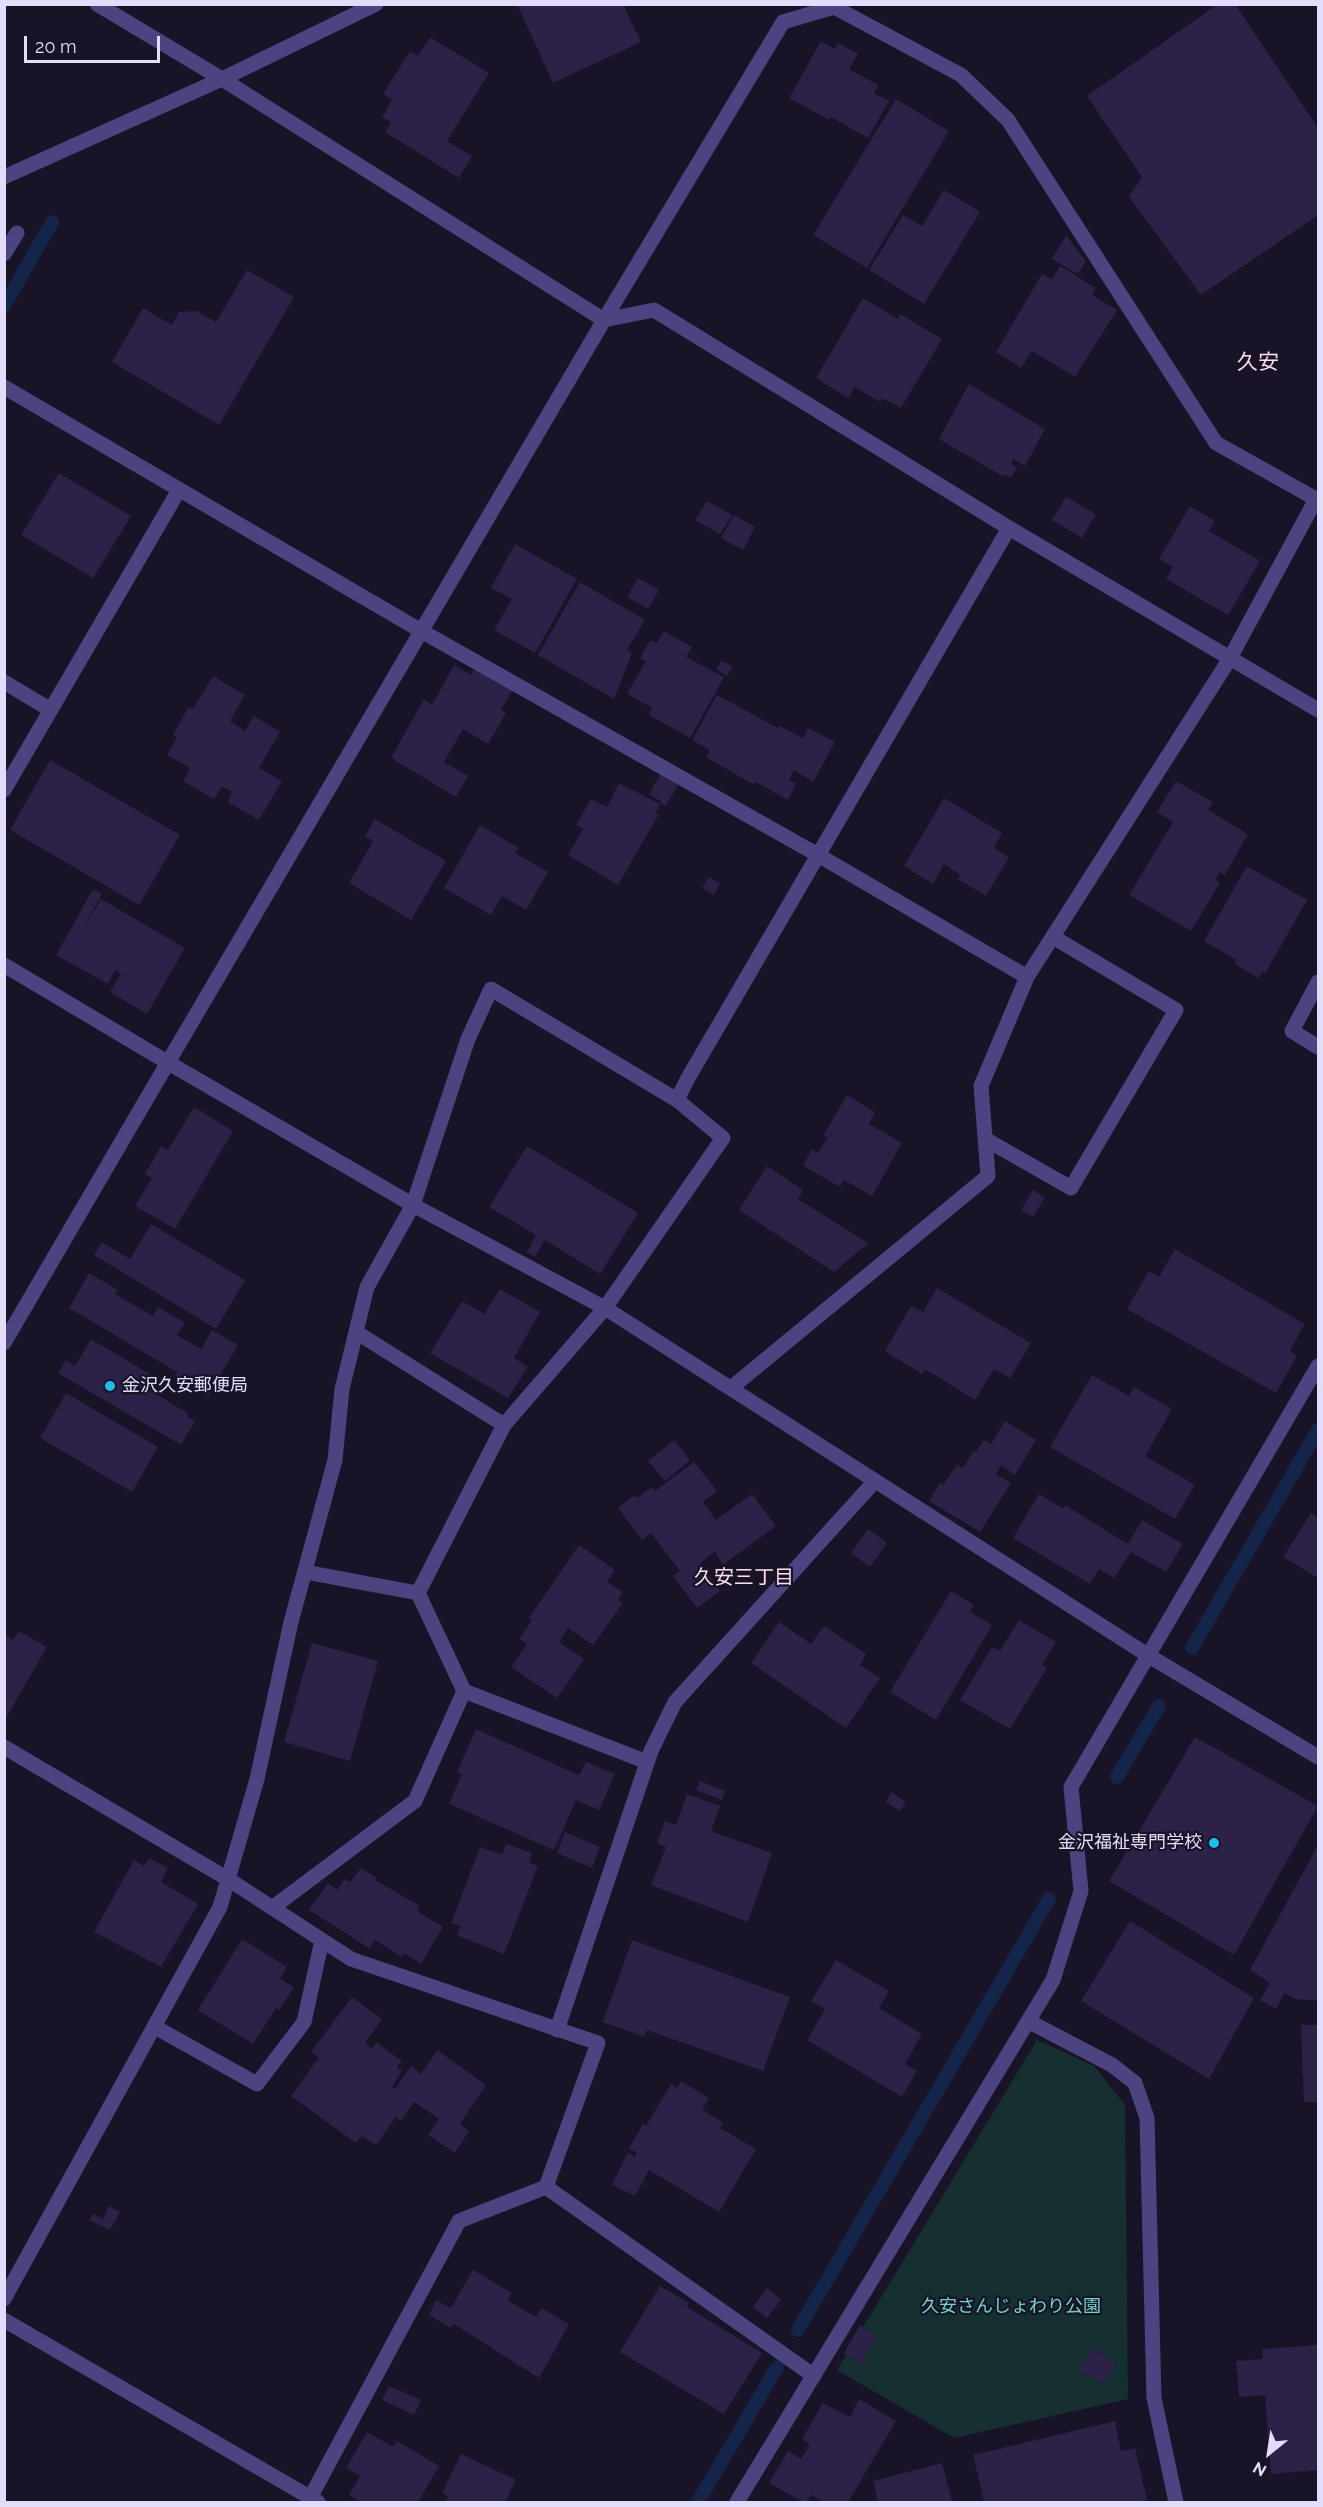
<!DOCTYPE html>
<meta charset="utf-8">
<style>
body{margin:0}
#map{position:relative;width:1323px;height:2507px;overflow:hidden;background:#181327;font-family:Raleway,sans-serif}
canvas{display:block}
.frame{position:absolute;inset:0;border:6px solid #e3ddfb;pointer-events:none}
.north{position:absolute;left:1239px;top:2423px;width:60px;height:60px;-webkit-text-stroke:4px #181327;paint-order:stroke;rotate:210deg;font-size:16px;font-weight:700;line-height:24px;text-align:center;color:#e3ddfb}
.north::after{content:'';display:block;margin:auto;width:21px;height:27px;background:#e3ddfb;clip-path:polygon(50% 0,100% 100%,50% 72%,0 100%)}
.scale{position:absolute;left:24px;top:36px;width:136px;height:27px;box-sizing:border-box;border:3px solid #e3ddfb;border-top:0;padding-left:8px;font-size:18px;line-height:21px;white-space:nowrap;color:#e3ddfb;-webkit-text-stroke:4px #181327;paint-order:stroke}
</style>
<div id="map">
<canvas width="1323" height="2507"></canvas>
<div class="frame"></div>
<div class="north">N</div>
<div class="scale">20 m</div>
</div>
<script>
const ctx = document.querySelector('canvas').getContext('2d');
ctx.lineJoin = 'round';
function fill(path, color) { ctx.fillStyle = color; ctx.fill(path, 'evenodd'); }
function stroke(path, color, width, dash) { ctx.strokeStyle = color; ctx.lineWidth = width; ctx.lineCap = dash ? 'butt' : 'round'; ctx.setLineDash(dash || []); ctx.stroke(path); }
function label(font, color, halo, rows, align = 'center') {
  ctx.font = font + ' Raleway,"Noto Sans JP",sans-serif'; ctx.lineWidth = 4.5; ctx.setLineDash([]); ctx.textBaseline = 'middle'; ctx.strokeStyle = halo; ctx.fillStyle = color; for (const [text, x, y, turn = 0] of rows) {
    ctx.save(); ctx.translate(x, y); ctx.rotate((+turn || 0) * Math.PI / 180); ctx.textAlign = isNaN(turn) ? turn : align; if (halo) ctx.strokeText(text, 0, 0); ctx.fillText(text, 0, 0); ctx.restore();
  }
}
fill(new Path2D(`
 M1037 2040 1094 2066 1125 2105 1128 2399 954 2438 837 2370Z`), '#162f30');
stroke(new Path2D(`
 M4 306 52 222
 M1192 1648 1318 1430
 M1117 1777 1159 1706
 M798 2330 1049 1899
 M698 2502 777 2367`), '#152449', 14);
fill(new Path2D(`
 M517 4H623L641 42 553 83Z
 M1218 4H1235L1318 128V215L1201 295 1129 197 1142 177 1087 96Z
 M430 37 489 73 447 141 472 156 459 178 385 132 391 122 382 117 392 100 383 94 410 51 418 56Z
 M821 41 834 49 838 43 858 54 849 69 878 85 874 93 889 101 868 138 831 117 829 120 789 98Z
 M896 99 949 131 867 268 813 235Z
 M944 190 980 212 924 304 869 270 903 215 922 226Z
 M1066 235 1086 261 1078 274 1052 259Z
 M1060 266 1096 288 1092 295 1117 310 1075 377 1032 351 1021 368 996 352 1042 274 1052 279Z
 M247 270 294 297 219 425 112 362 143 308 172 325 179 312 196 311 216 322Z
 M863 298 898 319 900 314 942 339 901 408 882 398 880 402 855 387 848 398 816 378Z
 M969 384 1045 429 1025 466 1013 459 1011 464 1017 467 1011 478 1005 474 1004 477 939 439Z
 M59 473 131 516 93 578 21 535Z
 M1066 497 1096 514 1082 538 1052 520Z
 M707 501 732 515 720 534 695 520Z
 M1190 506 1215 521 1209 531 1260 561 1228 615 1166 579 1173 567 1159 559Z
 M734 515 755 527 743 550 721 538Z
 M515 544 577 579 535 653 494 630 512 599 491 588Z
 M638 578 659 590 648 609 627 597Z
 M580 582 645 620 627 650 632 653 614 699 538 655Z
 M664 631 692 647 686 657 724 677 690 738 649 715 652 708 627 694 646 661 640 658 650 640 657 643Z
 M721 661 733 666 727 676 716 669Z
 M454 665 471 675 476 666 514 687 501 710 506 713 488 744 463 729 444 762 468 776 456 797 391 758 424 699 432 705Z
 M213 676 245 695 230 721 245 731 254 716 280 732 259 768 282 781 259 820 228 802 232 792 222 786 214 799 183 781 190 768 167 755 177 737 173 735 189 706 193 709Z
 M717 695 778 728 779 726 803 738 808 728 835 742 813 782 794 770 789 780 796 784 788 800 756 782 754 785 706 757 710 750 692 740Z
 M50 760 180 835 139 905 10 830Z
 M660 774 679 783 666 806 660 803 661 801 649 795Z
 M1176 781 1213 802 1208 810 1248 834 1225 875 1220 872 1215 880 1220 883 1191 931 1129 895 1173 822 1157 812Z
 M619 783 660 804 655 813 659 814 618 885 568 855 583 829 576 825 591 799 607 807Z
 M944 798 1002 833 994 848 1009 857 986 896 958 879 960 875 944 864 933 884 904 866Z
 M375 819 446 861 411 920 349 883 373 841 365 836Z
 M480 825 519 848 515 853 548 872 526 910 502 896 491 915 444 888Z
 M1247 866 1307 900 1266 972 1263 971 1258 978 1234 963 1236 960 1204 941Z
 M709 877 720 884 714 895 702 888Z
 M93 889 102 894 80 934 101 899 185 948 147 1014 110 992 121 973 115 970 108 984 56 955Z
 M847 1095 875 1112 869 1124 902 1143 872 1196 844 1180 840 1187 803 1166 812 1149 818 1153 828 1137 823 1136Z
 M194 1107 233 1131 175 1229 135 1206 152 1178 145 1174 161 1146 168 1150Z
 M527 1146 638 1213 600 1274 545 1240 535 1257 527 1252 536 1235 489 1207Z
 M767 1166 803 1190 798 1199 868 1243 834 1272 739 1210Z
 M1033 1190 1045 1197 1033 1217 1021 1210Z
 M151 1224 245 1280 216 1329 94 1255 102 1242 130 1259Z
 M1175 1249 1305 1324 1290 1350 1297 1356 1276 1393 1127 1309 1149 1271 1159 1277Z
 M89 1273 118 1290 115 1294 153 1316 158 1307 185 1323 177 1335 201 1349 212 1330 238 1345 208 1396 175 1376 177 1372 69 1308Z
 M937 1288 1031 1343 1010 1378 994 1369 975 1400 925 1369 922 1374 885 1351 911 1306 923 1312Z
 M500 1289 540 1312 514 1358 528 1367 508 1398 430 1353 462 1301 484 1314Z
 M91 1339 153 1376 146 1388 189 1414 187 1416 195 1421 181 1445 58 1373 66 1360 75 1366Z
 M1092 1375 1129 1396 1134 1387 1172 1409 1145 1456 1195 1485 1175 1519 1050 1447Z
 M66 1393 158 1447 132 1492 40 1438Z
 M1005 1421 1036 1440 1015 1475 1001 1465 996 1474 1011 1483 980 1532 929 1501 940 1483 943 1485 957 1465 963 1468 973 1451 976 1452 984 1440 991 1444Z
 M674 1440 690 1460 665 1481 648 1461Z
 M694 1462 717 1491 703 1502 716 1520 752 1494 776 1526 723 1565 715 1552 700 1563 720 1591 697 1608 673 1576 680 1571 651 1533 642 1540 618 1508 634 1495 637 1498 652 1487 655 1491Z
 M1039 1494 1064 1509 1065 1505 1128 1544 1142 1520 1183 1544 1166 1572 1131 1552 1114 1578 1099 1569 1090 1584 1013 1538Z
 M1311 1513 1318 1518V1578L1283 1557Z
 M868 1529 887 1543 870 1567 851 1553Z
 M579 1545 615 1570 607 1582 623 1592 618 1600 623 1603 593 1645 568 1628 559 1642 584 1659 557 1698 511 1667 527 1644 519 1639 532 1620 529 1618Z
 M951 1591 974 1605 970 1612 992 1625 936 1720 890 1692Z
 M1019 1620 1056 1642 1042 1665 1047 1668 1010 1729 960 1700 992 1647 1000 1651Z
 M779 1622 811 1644 824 1626 866 1654 860 1665 880 1678 846 1728 751 1663Z
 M19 1631 47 1647 6 1718 4 1634 13 1640Z
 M312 1643 378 1661 350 1761 284 1742Z
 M476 1729 579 1775 586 1762 615 1774 599 1810 576 1800 554 1850 449 1804 462 1774 457 1772Z
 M1195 1737 1318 1806 1234 1955 1109 1881Z
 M700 1781 725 1791 722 1800 696 1790Z
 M891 1792 906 1802 900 1811 886 1802Z
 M687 1794 720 1806 711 1831 772 1853 748 1922 651 1885 666 1847 657 1843 665 1821 676 1825Z
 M565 1832 600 1847 592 1868 557 1853Z
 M506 1844 532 1853 529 1863 538 1866 504 1954 457 1935 461 1926 451 1923 480 1847 502 1855Z
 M1318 1845V2001L1295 1999 1285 1993 1276 2009 1260 2000 1270 1983 1250 1970Z
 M149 1858 168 1868 161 1882 198 1904 161 1967 94 1932 134 1860 144 1866Z
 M361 1868 377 1878 375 1880 420 1906 417 1911 443 1927 421 1964 404 1953 402 1957 375 1940 369 1948 309 1910 328 1883 337 1890 345 1879 350 1882Z
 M1130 1921 1254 1998 1209 2079 1081 2001Z
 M242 1939 287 1967 280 1978 294 1988 279 2010 276 2008 253 2044 198 2010Z
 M632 1940 790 1997 763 2071 647 2030 644 2037 603 2022Z
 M836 1960 889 1991 879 2008 922 2034 905 2064 917 2071 902 2097 807 2040 825 2009 811 2001Z
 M352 1997 382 2019 365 2043 372 2049 376 2042 402 2061 397 2067 402 2071 392 2087 395 2089 411 2066 421 2074 437 2050 486 2085 460 2124 469 2131 455 2153 428 2135 439 2119 414 2102 401 2121 396 2117 376 2145 362 2136 356 2143 291 2096 319 2057 311 2052Z
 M1301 2025H1318V2102H1304Z
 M681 2081 709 2098 702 2110 723 2122 720 2128 756 2149 719 2212 649 2170 635 2196 612 2185 628 2153 635 2157 637 2153 629 2148 643 2124 646 2126 671 2084 677 2088Z
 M109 2206 120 2212 110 2230 89 2220 93 2214 103 2219Z
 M473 2270 512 2293 507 2300 536 2317 541 2308 569 2324 539 2378 454 2324 451 2328 429 2315 436 2300 451 2308Z
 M660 2286 689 2303 687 2307 762 2353 724 2414 620 2352Z
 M767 2288 781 2300 767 2318 753 2307Z
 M860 2325 878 2336 861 2364 844 2353Z
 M1318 2345V2470L1271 2474 1265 2395 1239 2397 1236 2361 1263 2359 1262 2349Z
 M1092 2348 1117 2363 1104 2384 1079 2370Z
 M389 2386 421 2400 414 2415 382 2400Z
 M859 2399 896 2421 848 2502H824L811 2495 807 2502H803L769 2483 788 2451 801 2459 810 2445 802 2439 823 2403 850 2417Z
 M1115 2421 1121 2451 1135 2448 1147 2500 1137 2502H984L973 2455Z
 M367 2432 393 2447 397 2441 439 2466 418 2502H361L349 2495 360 2476 346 2468Z
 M461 2454 516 2480 505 2502H445L448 2496 442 2493Z
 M942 2463 952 2502H878L873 2481Z`), '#2c2146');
stroke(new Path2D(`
 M4 177 222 79 376 4
 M4 254 17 233
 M4 387 423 632 818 855 1027 977 1229 660 1316 499
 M1318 498 1316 499 1216 443 1008 120 961 75 834 7 783 22 604 320 654 310 1009 528 1318 710
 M4 682 51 710
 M4 790 179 490
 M4 965 167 1062 413 1205 605 1308 1149 1656 1318 1757
 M1318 982 1292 1031 1318 1047
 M985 1139 1071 1188 1176 1010 1053 937
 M356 1332 504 1425
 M4 1343C202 1001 406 663 604 320L222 79 97 4
 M731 1388 988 1176 981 1086 1027 977
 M305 1572 418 1593 504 1425 605 1308 723 1138 677 1100 688 1078 1009 528
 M464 1691 647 1762
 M4 1747 228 1879 351 1959 598 2043 546 2187
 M272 1908 415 1801 464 1691 418 1593
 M1028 2021 1112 2065 1135 2083 1147 2118 1154 2398 1176 2502
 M155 2027 257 2084 304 2022 322 1940
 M557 2030 651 1751 675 1702 875 1481
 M4 2299 220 1907 257 1779 291 1622 335 1460 342 1389 367 1287 413 1205 468 1039 491 989 677 1100
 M4 2320 318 2502
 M310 2498 459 2221 546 2187 814 2376
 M737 2502 1053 1980 1081 1891 1071 1787 1318 1366`), '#4c4381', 15);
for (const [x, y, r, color] of [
 [110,1386,6,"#1dbee7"],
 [1214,1843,6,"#1dbee7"]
]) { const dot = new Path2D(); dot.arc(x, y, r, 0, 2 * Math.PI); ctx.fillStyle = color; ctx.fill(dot); stroke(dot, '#181327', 2); }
label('18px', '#e3ddfb', '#181327', [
 ["金沢久安郵便局",122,1386],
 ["金沢福祉専門学校",1202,1843,"right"]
], 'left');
label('18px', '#6fd5c6', '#181327', [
 ["久安さんじょわり公園",1011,2307]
]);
label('20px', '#fcdeee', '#181327', [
 ["久安三丁目",744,1578]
]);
label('21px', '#fcdeee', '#181327', [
 ["久安",1258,363]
]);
</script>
